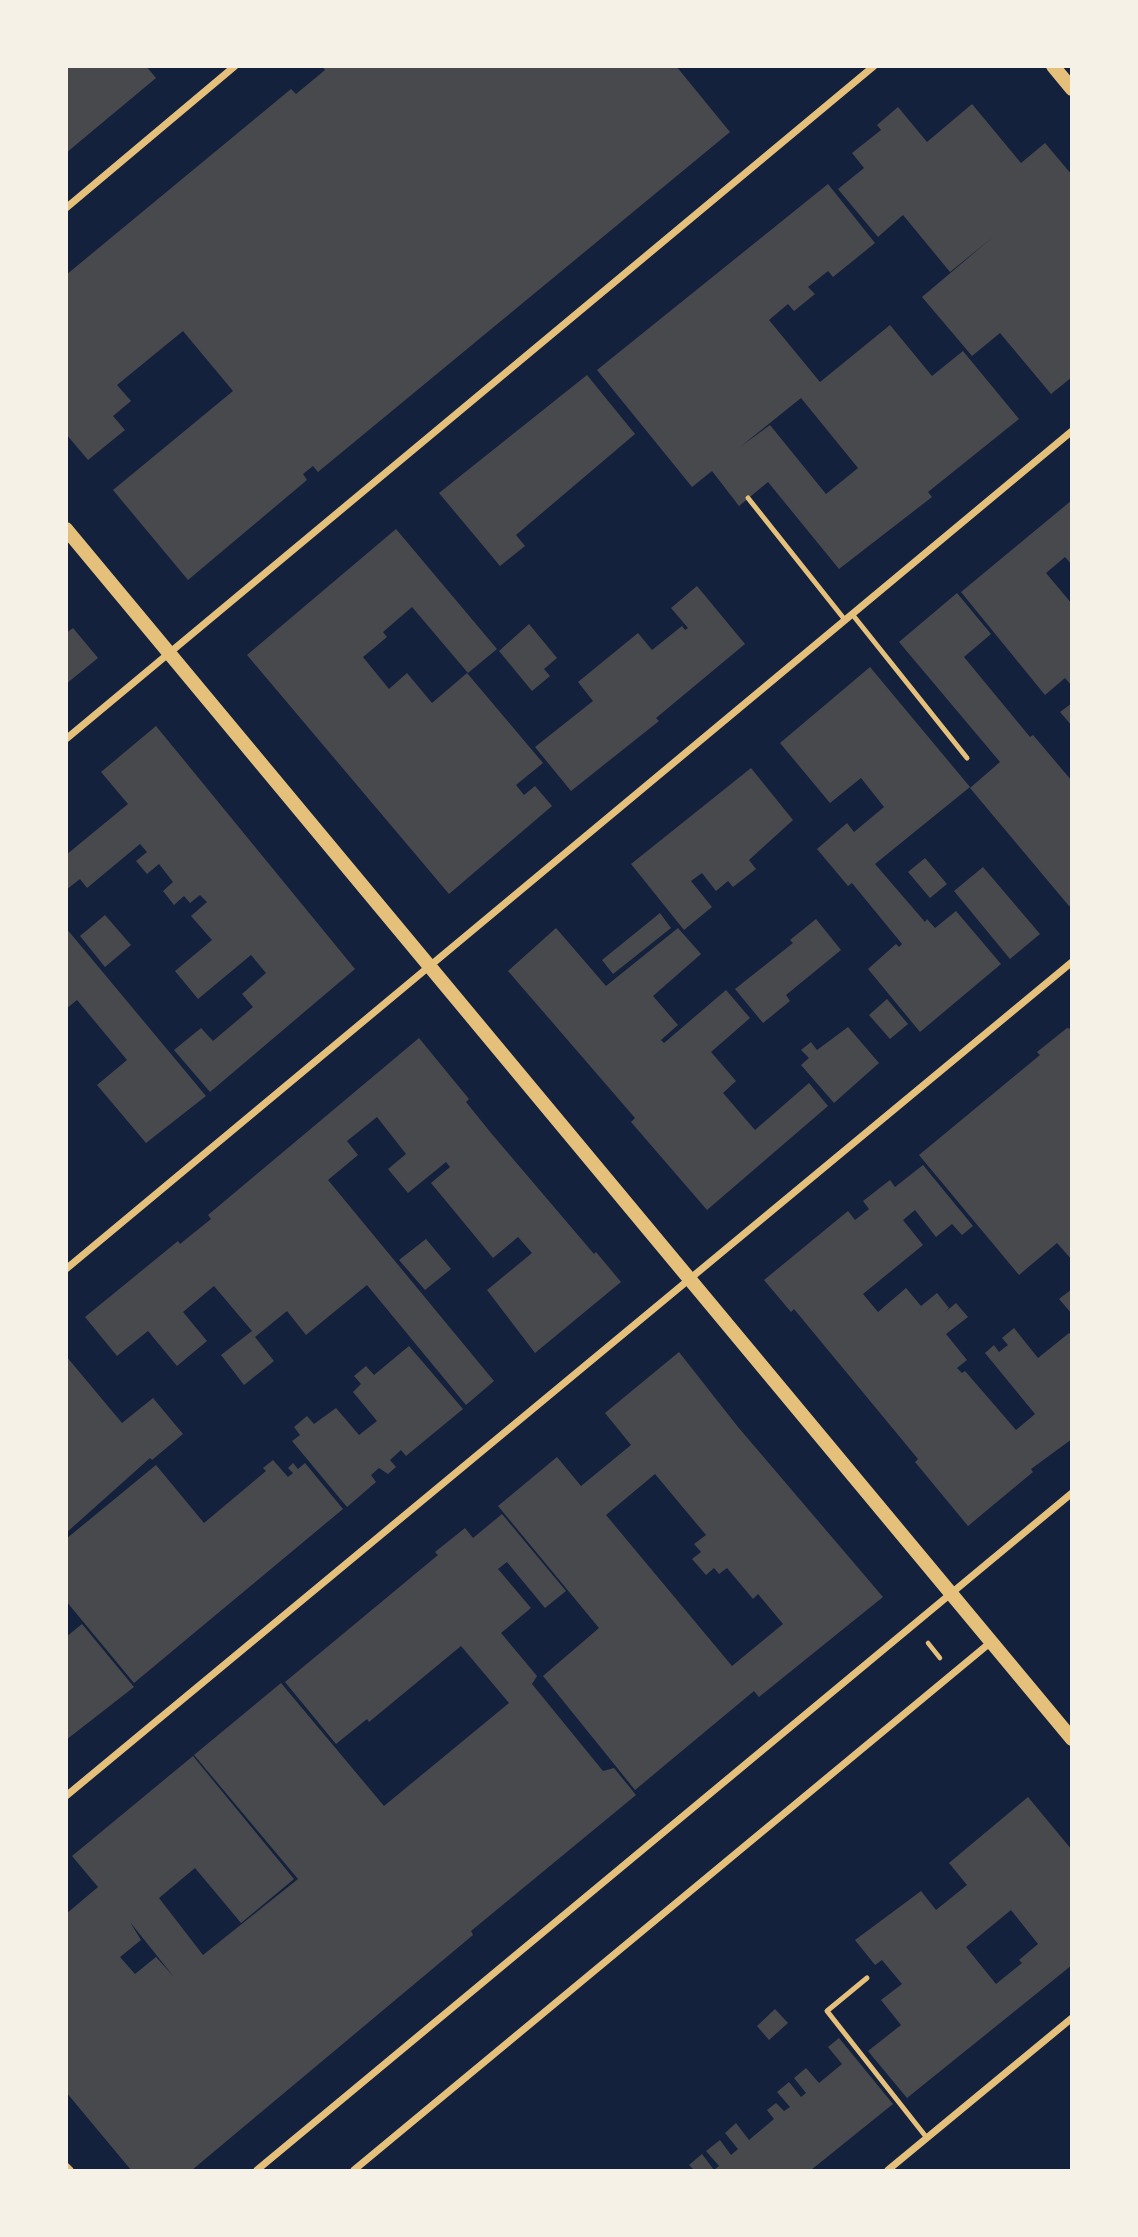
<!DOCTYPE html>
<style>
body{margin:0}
#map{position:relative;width:1138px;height:2237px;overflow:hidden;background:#14213d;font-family:"DejaVu Sans",sans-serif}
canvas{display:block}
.frame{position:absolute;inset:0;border:68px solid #f6f1e7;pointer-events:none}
</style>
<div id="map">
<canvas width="1138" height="2237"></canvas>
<div class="frame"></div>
</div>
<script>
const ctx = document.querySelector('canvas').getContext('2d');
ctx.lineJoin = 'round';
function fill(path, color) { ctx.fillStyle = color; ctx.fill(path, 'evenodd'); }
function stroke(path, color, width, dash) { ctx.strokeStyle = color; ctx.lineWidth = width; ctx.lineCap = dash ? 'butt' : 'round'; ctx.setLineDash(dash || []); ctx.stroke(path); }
fill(new Path2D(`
 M66 66H146L156 78 66 153Z
 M322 66H676L730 132 318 472 313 466 303 474 307 480 188 580 113 490 233 391 183 331 117 385 131 401 113 416 125 430 88 460 66 434V275L291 89 296 94 325 70Z
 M972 104 1021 163 1045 143 1072 175V377L1051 394 1000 333 972 356 922 297 993 237 950 272 903 215 878 237 838 189 864 168 852 153 881 130 877 125 898 107 927 142Z
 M828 184 875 243 833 277 828 271 808 287 815 294 794 311 788 304 769 320 820 382 890 325 932 376 963 351 1019 419 928 492 932 497 839 569 768 482 739 506 712 471 692 487 597 370ZM801 398 858 468 826 494 770 425 740 447Z
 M587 375 635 434 516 535 525 546 500 566 439 493Z
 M1072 500V565L1065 557 1046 573 1072 604V686L1065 678 1045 695 961 592Z
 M396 529 497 649 468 673 412 607 383 632 387 637 363 657 389 689 407 673 432 703 467 673 543 763 516 785 524 795 535 786 552 806 449 894 247 655Z
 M697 586 745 644 656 718 659 721 571 791 535 747 593 701 578 682 638 633 652 650 682 626 685 630 688 628 671 608Z
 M957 593 991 634 964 657 1030 737 1033 735 1072 781V904L1069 906 970 788 1000 762 899 642Z
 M529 624 557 658 544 669 550 676 532 691 499 651Z
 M73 628 98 658 66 684V633Z
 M870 667 970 787 875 864 925 922 927 919 935 928 956 911 1001 964 920 1032 868 969 896 944 899 947 902 944 852 883 848 886 817 849 847 823 854 832 884 807 861 778 830 803 780 743Z
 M1072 703V726L1060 712Z
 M156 726 355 969 210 1092 174 1050 201 1028 213 1041 253 1007 242 994 266 973 251 955 198 999 175 971 212 940 191 916 207 902 200 895 190 903 184 896 174 905 163 891 173 882 159 864 147 874 136 861 147 852 140 844 87 888 80 879 66 890V855L128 804 101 772Z
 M751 768 793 820 749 860 756 869 733 887 728 881 716 891 702 873 691 881 712 907 684 930 631 864Z
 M925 858 947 884 930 898 908 872Z
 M983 867 1040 934 1010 959 954 891Z
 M660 913 671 928 613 974 602 960Z
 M105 915 131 945 105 967 80 936Z
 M816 919 841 950 786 995 790 1001 763 1023 735 989 793 943 790 940Z
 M66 928 206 1096 146 1143 97 1085 127 1060 77 1000 66 1009Z
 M556 928 606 986 678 928 701 954 653 996 678 1025 661 1040 664 1043 726 990 750 1018 711 1052 736 1081 723 1093 755 1130 809 1083 828 1106 707 1210 631 1122 635 1118 508 971Z
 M887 999 908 1024 890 1039 869 1015Z
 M848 1027 879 1063 834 1103 801 1065 809 1058 801 1050 811 1042 817 1050Z
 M1067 1028 1072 1029V1260L1057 1243 1019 1275 919 1155 1040 1055 1037 1052Z
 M419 1038 469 1099 466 1102 491 1133 594 1254 596 1252 621 1282 535 1353 487 1290 532 1253 518 1237 493 1258 431 1183 450 1167 446 1162 408 1193 388 1169 406 1154 377 1117 347 1141 358 1155 328 1180 494 1381 466 1405 367 1285 306 1335 287 1311 255 1337 274 1361 244 1385 221 1355 252 1331 214 1286 183 1312 207 1341 177 1366 148 1331 117 1356 85 1317 178 1241 180 1244 211 1219 208 1215Z
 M923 1165 973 1226 962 1235 952 1224 936 1237 915 1210 903 1220 923 1245 863 1294 878 1312 906 1288 921 1306 937 1293 949 1308 944 1313 956 1303 968 1317 946 1334 967 1360 957 1368 962 1373 965 1371 1016 1430 1035 1414 985 1353 994 1345 999 1352 1004 1348 1008 1345 1002 1338 1014 1328 1038 1358 1069 1333 1072 1336V1439L1031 1469 1033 1472 968 1526 915 1462 918 1459 794 1309 791 1312 764 1280 848 1211 855 1220 869 1209 863 1201 890 1180 895 1187Z
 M426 1239 451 1269 425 1290 399 1260Z
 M1072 1289V1314L1059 1299Z
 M409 1346 463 1409 406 1456 401 1450 390 1460 396 1467 388 1474 379 1468 371 1475 376 1482 347 1507 292 1441 300 1435 294 1427 307 1416 314 1424 336 1408 359 1435 377 1421 353 1392 361 1384 354 1376 366 1366 374 1375Z
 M679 1352 738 1427 883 1597 759 1697 754 1691 635 1790 543 1676 599 1628 498 1506 557 1457 581 1486 631 1445 605 1413ZM655 1474 706 1535 694 1544 701 1552 692 1559 706 1575 714 1568 719 1574 727 1568 753 1599 758 1594 783 1624 732 1666 606 1515Z
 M66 1356 122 1423 153 1398 183 1434 152 1460 150 1458 66 1533Z
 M273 1460 288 1477 293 1473 288 1468 293 1463 298 1469 305 1463 343 1509 134 1683 66 1601V1539L156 1465 204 1523 266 1471 263 1468Z
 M502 1514 566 1591 545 1608 507 1562 498 1569 531 1608 501 1633 537 1676 532 1684 603 1771 614 1768 636 1795 471 1931 473 1935 192 2170H131L66 2092V1914L98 1887 72 1856 193 1756 294 1879 241 1923 195 1868 159 1898 203 1955 298 1879 194 1755 281 1683 384 1806 509 1703 461 1646 369 1722 367 1719 336 1744 285 1682 438 1555 435 1552 465 1528 473 1538ZM130 1922 174 1977 156 1957 135 1974 120 1957 141 1940Z
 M82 1624 134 1687 66 1740V1637Z
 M1028 1797 1072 1850V1965L907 2098 868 2051 901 2025 881 2000 902 1984 882 1960 875 1965 855 1940 921 1891 936 1910 967 1885 949 1863ZM1011 1910 1038 1944 1019 1960 1022 1963 996 1984 966 1947Z
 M775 2009 788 2023 769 2040 757 2026Z
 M839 2038 893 2104 811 2170H694L689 2165 702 2154 714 2170 719 2166 706 2151 720 2140 731 2155 738 2149 725 2133 736 2123 749 2140 774 2119 767 2110 776 2103 784 2111 790 2107 777 2092 789 2082 801 2097 806 2093 794 2078 806 2068 819 2083 842 2064 828 2047Z`), '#48494c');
stroke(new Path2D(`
 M928 1643 940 1658`), '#e5c07b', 4.5);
stroke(new Path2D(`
 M748 498 845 620
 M852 614 967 758
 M867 1978 827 2011 927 2138`), '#e5c07b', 5);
stroke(new Path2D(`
 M66 208 235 66
 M66 739 874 66
 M66 1269 1072 431
 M66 1796 1072 962
 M66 2166 70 2170
 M257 2170 1072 1493
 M354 2170 991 1642
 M888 2170 1072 2018`), '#e5c07b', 7);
stroke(new Path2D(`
 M1053 66 1072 89
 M66 529 1072 1739`), '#e5c07b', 14);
</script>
